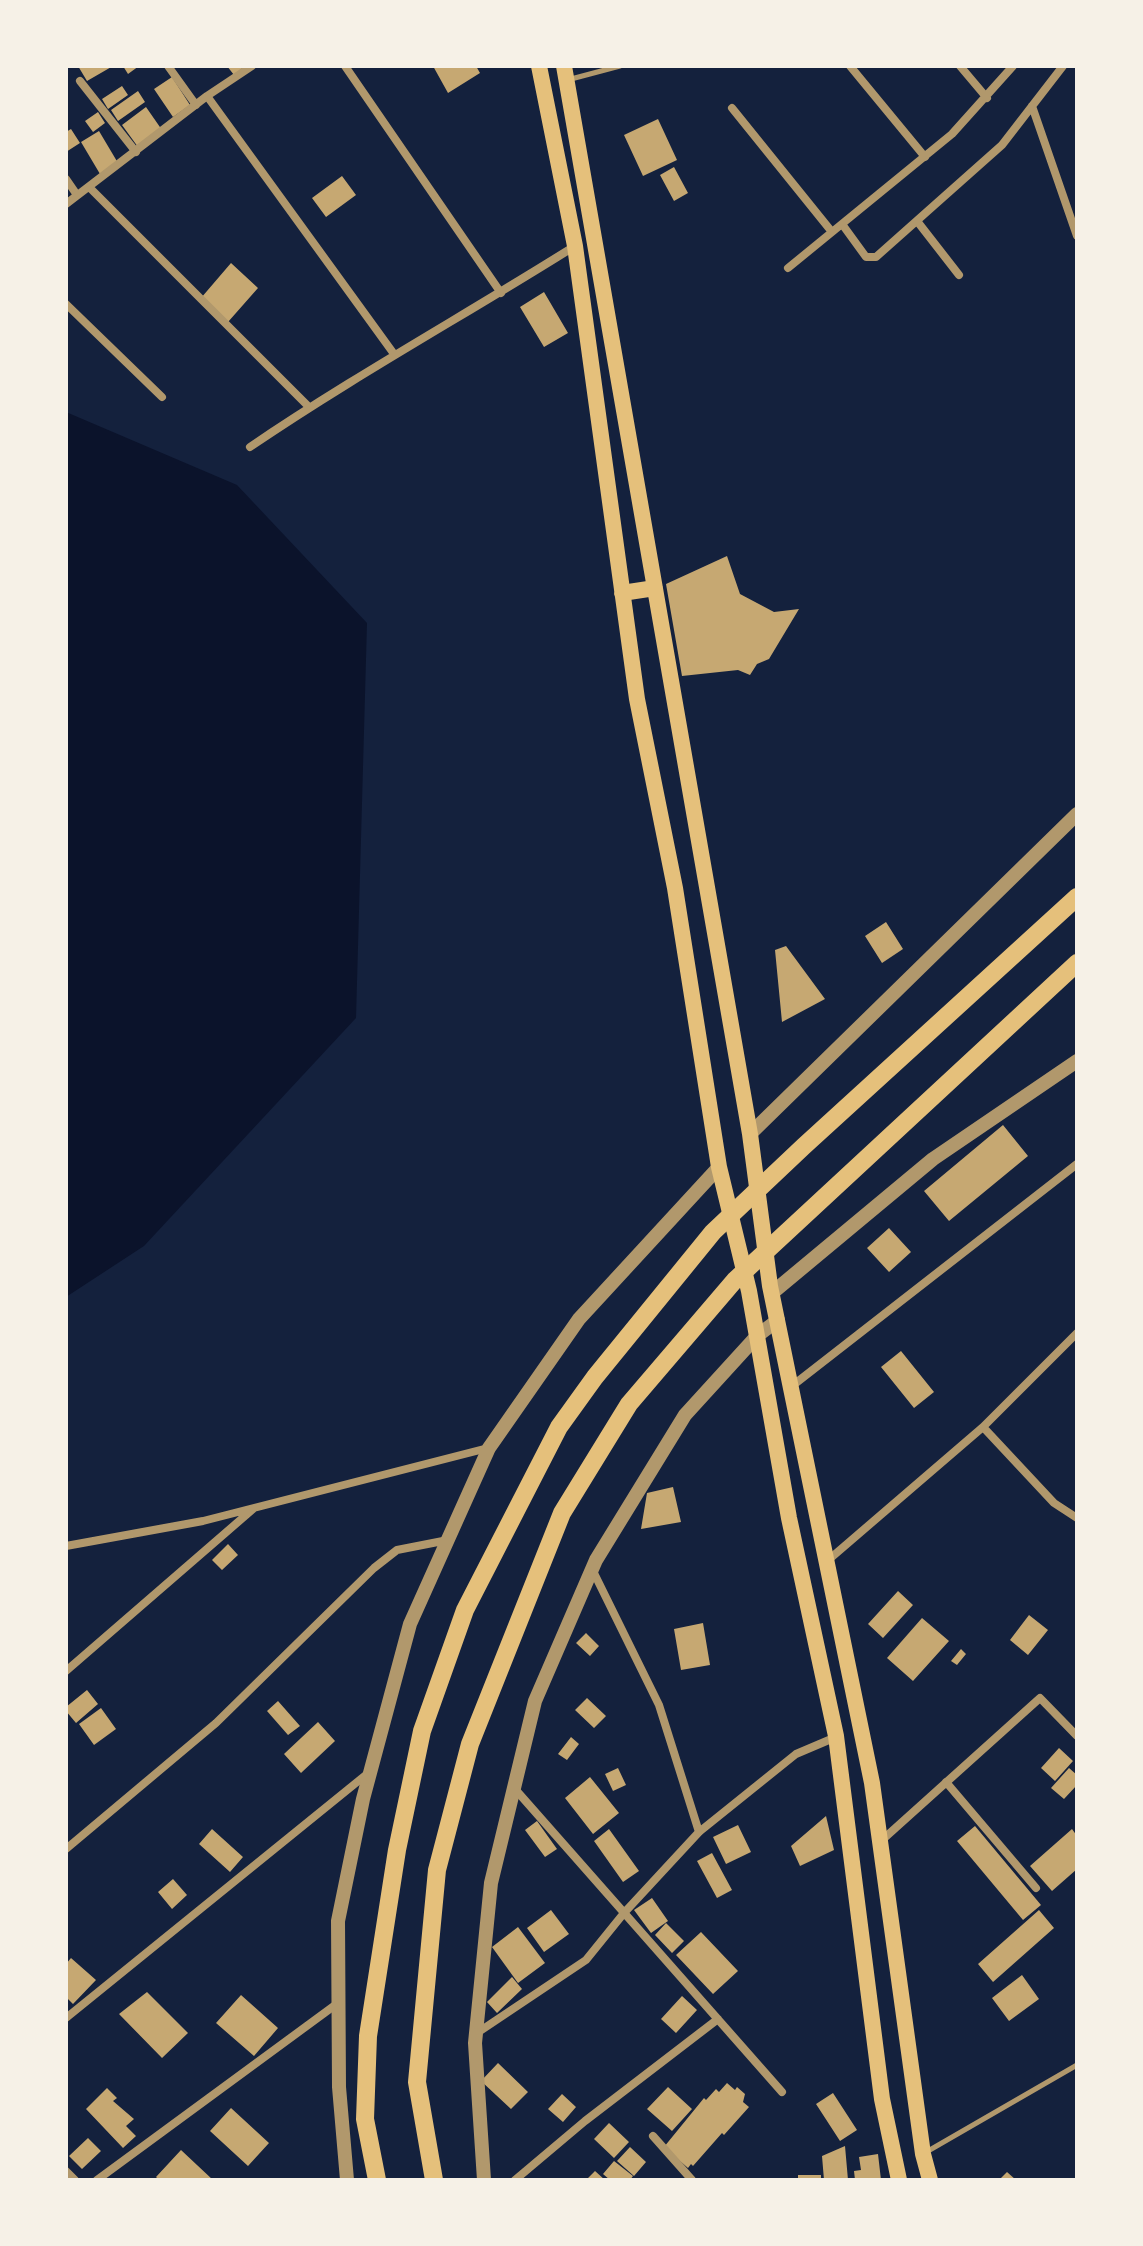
<!DOCTYPE html>
<style>
body{margin:0}
#map{position:relative;width:1143px;height:2246px;overflow:hidden;background:#14213d;font-family:Overpass,sans-serif}
canvas{display:block}
.frame{position:absolute;inset:0;border:68px solid #f6f1e7;pointer-events:none}
</style>
<div id="map">
<canvas width="1143" height="2246"></canvas>
<div class="frame"></div>
</div>
<script>
const ctx = document.querySelector('canvas').getContext('2d');
ctx.lineJoin = 'round';
function fill(path, color) { ctx.fillStyle = color; ctx.fill(path, 'evenodd'); }
function stroke(path, color, width, dash) { ctx.strokeStyle = color; ctx.lineWidth = width; ctx.lineCap = dash ? 'butt' : 'round'; ctx.setLineDash(dash || []); ctx.stroke(path); }
fill(new Path2D(`
 M66 412 237 485 367 623 356 1018 144 1246 66 1297Z`), '#0b132b');
fill(new Path2D(`
 M78 66H113L87 81Z
 M123 66H139L128 74Z
 M227 66H245L234 75Z
 M433 66H476L480 73 448 93Z
 M172 77 190 105 173 117 154 89Z
 M122 86 128 95 108 109 102 99Z
 M138 91 145 102 118 121 111 110Z
 M146 107 162 130 138 147 122 125Z
 M98 112 105 123 93 132 85 121Z
 M658 119 677 160 643 176 624 135Z
 M71 129 80 143 66 152V132Z
 M99 131 118 163 100 174 81 142Z
 M674 167 688 193 674 201 660 175Z
 M342 176 356 195 326 217 312 198Z
 M231 263 258 288 228 322 201 298Z
 M544 292 568 333 544 347 520 307Z
 M727 556 740 594 774 612 799 609 769 659 757 664 750 675 738 670 682 676 666 584Z
 M886 922 903 949 882 963 865 936Z
 M786 946 825 999 782 1022 775 950Z
 M1003 1125 1028 1156 949 1221 924 1191Z
 M889 1228 911 1252 889 1272 867 1248Z
 M901 1351 934 1392 914 1408 881 1367Z
 M673 1487 681 1522 641 1529 647 1493Z
 M228 1544 238 1555 222 1570 212 1560Z
 M898 1591 913 1605 883 1638 868 1624Z
 M1029 1615 1048 1630 1028 1655 1010 1640Z
 M922 1618 949 1641 913 1681 887 1658Z
 M703 1623 710 1665 681 1670 674 1629Z
 M586 1633 599 1646 590 1656 576 1643Z
 M961 1649 966 1654 957 1665 951 1661Z
 M87 1690 98 1704 76 1723 66 1711V1707Z
 M587 1698 606 1716 594 1728 575 1710Z
 M278 1701 300 1726 288 1735 267 1711Z
 M101 1708 116 1729 94 1745 79 1724Z
 M318 1722 335 1741 301 1773 284 1754Z
 M571 1737 579 1744 567 1760 558 1754Z
 M1059 1748 1073 1761 1055 1781 1041 1768Z
 M618 1768 626 1785 613 1791 605 1774Z
 M1069 1768 1077 1775V1785L1064 1799 1051 1788Z
 M590 1777 619 1813 593 1834 565 1798Z
 M826 1816 834 1850 800 1866 791 1846Z
 M537 1821 557 1849 545 1857 525 1830Z
 M738 1825 751 1852 726 1864 713 1837Z
 M975 1826 1041 1905 1023 1920 957 1841Z
 M212 1829 243 1857 230 1872 199 1844Z
 M609 1829 639 1871 623 1882 594 1841Z
 M1072 1829 1077 1836V1869L1052 1891 1030 1866Z
 M712 1853 732 1890 717 1898 697 1861Z
 M173 1879 187 1895 172 1909 158 1892Z
 M652 1898 668 1921 651 1933 634 1910Z
 M551 1910 569 1934 544 1952 527 1928Z
 M1039 1910 1054 1928 993 1982 978 1964Z
 M666 1923 684 1941 672 1953 655 1935Z
 M518 1927 545 1963 518 1983 492 1947Z
 M701 1932 738 1971 713 1994 676 1955Z
 M71 1958 96 1980 73 2004 66 1997V1964Z
 M1022 1975 1039 1999 1009 2021 992 1998Z
 M512 1977 522 1989 497 2013 487 2002Z
 M147 1992 188 2033 162 2058 119 2014Z
 M241 1995 278 2028 254 2056 216 2023Z
 M682 1996 697 2010 676 2033 661 2019Z
 M498 2063 528 2092 511 2109 481 2081Z
 M727 2083 735 2090 737 2087 745 2094 743 2102 749 2107 724 2135 722 2133 693 2166 691 2164 688 2168 664 2147 704 2098 706 2100 716 2089 719 2092Z
 M668 2087 692 2109 672 2131 647 2109Z
 M107 2088 117 2098 113 2101 134 2119 126 2126 136 2136 123 2148 86 2109Z
 M833 2093 857 2130 840 2141 816 2104Z
 M562 2094 576 2107 563 2122 548 2109Z
 M231 2108 269 2143 248 2166 210 2131Z
 M609 2123 629 2142 614 2158 594 2139Z
 M88 2138 101 2151 82 2169 69 2156Z
 M845 2146 848 2180H824L822 2156Z
 M630 2147 646 2162 634 2176 617 2161Z
 M181 2150 213 2180H159L156 2177Z
 M878 2154 881 2180H855L854 2171 861 2170 859 2157Z
 M614 2161 633 2176 630 2180H610L603 2174Z
 M595 2171 605 2180H586Z
 M1007 2172 1016 2180H999Z
 M798 2175H821V2180H798Z`), '#c6a872');
stroke(new Path2D(`
 M571 79 620 66
 M928 2151 1077 2065`), '#b1986c', 5);
stroke(new Path2D(`
 M168 66 196 105
 M345 66 501 293
 M850 66 925 157
 M960 66 987 98
 M80 81 136 152
 M207 96 394 354
 M1032 106 1077 236
 M732 108 832 232
 M66 179 77 195
 M90 188 309 407
 M66 204 207 96 252 66
 M917 221 959 275
 M842 224 866 257H876L1002 145 1063 66
 M788 268 952 134 1013 66
 M66 304 162 397
 M250 447C356 375 467 314 575 246
 M792 1386 1077 1164
 M983 1427 1077 1333
 M66 1546 203 1521 488 1448
 M826 1562 983 1427 1054 1503 1077 1518
 M592 1569 659 1705 699 1832
 M66 1671 253 1509
 M946 1782 1036 1888
 M515 1789 782 2092
 M881 1841 1040 1698 1077 1736
 M66 1849 216 1723 374 1568 397 1550 448 1540
 M66 2018 367 1774
 M477 2033 586 1960 624 1913 699 1832 796 1754 836 1737
 M653 2136 692 2180
 M66 2171 75 2180
 M97 2180 338 2003
 M515 2180 585 2121 718 2019`), '#b1986c', 8);
stroke(new Path2D(`
 M750 1134 1077 814
 M772 1293 933 1159 1077 1061
 M347 2180 339 2087 338 1921 363 1799 410 1624 489 1448 579 1319 719 1167
 M484 2180 475 2043 491 1883 535 1701 596 1560 685 1415 757 1336 778 1320`), '#b1986c', 14);
stroke(new Path2D(`
 M539 66 575 246 637 699 675 888 719 1167 749 1291 789 1518 836 1736 882 2099 899 2180
 M564 66 750 1134 770 1286 872 1783 923 2154 930 2180
 M622 593 655 588`), '#e5c07b', 16);
stroke(new Path2D(`
 M377 2180 365 2119 368 2036 397 1850 422 1731 465 1610 559 1427 595 1377 713 1232 804 1146 1077 897
 M434 2180 417 2082 437 1870 470 1744 562 1513 629 1404 735 1280 1077 963`), '#e5c07b', 18);
</script>
